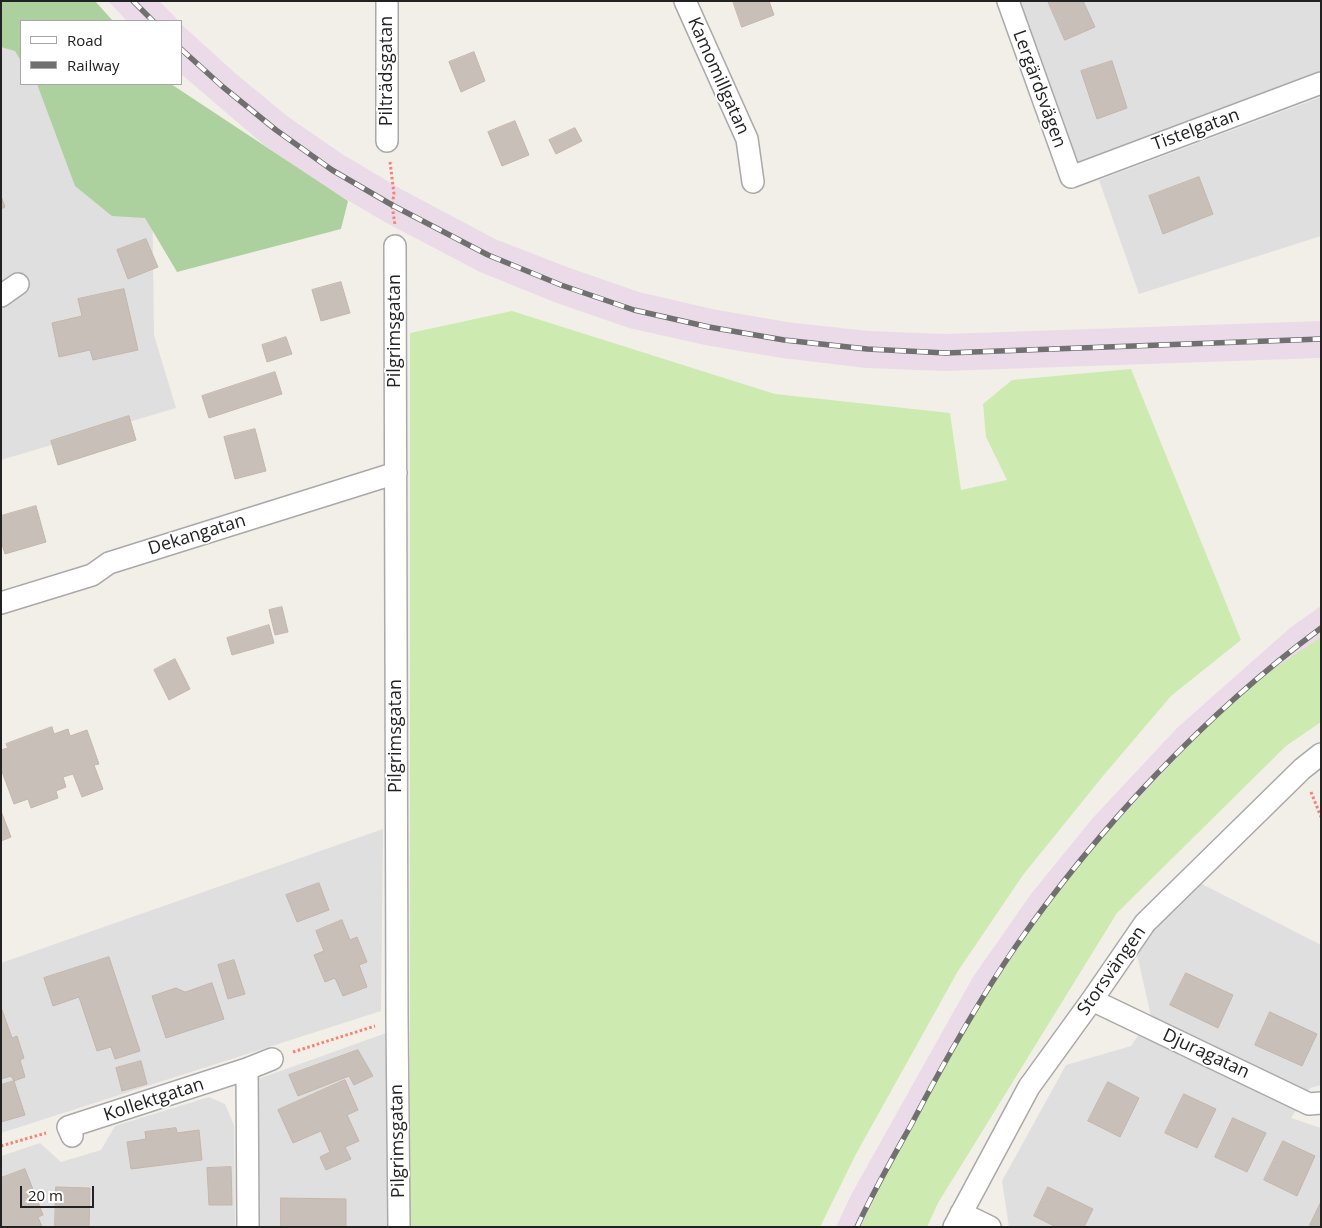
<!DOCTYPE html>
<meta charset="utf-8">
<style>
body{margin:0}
#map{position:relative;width:1322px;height:1228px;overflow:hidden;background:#f2efe9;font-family:"Open Sans",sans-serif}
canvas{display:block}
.frame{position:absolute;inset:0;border:2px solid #222;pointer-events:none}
.legend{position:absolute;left:20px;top:20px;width:162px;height:65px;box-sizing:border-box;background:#fff;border:1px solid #a7a7a7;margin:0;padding:6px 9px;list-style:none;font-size:15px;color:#222}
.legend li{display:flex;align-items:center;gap:10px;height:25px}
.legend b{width:25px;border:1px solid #a7a7a7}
.scale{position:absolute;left:20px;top:1186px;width:74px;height:22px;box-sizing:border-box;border:2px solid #222;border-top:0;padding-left:6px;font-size:15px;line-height:18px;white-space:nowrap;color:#222;-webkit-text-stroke:4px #fff;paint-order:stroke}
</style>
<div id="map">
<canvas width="1322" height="1228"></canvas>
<div class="frame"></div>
<ul class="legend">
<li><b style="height:6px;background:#fff"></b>Road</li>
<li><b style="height:6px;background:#707070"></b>Railway</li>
</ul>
<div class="scale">20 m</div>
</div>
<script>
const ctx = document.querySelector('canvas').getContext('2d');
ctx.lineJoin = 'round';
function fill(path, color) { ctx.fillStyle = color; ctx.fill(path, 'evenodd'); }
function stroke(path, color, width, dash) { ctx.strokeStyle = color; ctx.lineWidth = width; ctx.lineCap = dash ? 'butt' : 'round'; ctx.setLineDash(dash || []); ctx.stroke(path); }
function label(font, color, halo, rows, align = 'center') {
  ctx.font = font + ' "Open Sans",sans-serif'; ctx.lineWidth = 4; ctx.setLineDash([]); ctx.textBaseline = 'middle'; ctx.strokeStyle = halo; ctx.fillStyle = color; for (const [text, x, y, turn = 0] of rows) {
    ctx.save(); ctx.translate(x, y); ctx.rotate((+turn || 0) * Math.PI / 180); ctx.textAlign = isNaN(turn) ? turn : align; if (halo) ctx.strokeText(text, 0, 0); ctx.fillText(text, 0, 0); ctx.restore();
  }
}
fill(new Path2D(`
 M1009 1H1321V83L1071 177Z
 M1 15 21 37V84H64L152 180 154 335 176 408 1 460Z
 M1321 97V236L1139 294 1099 180Z
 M383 829 381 1011 1 1133V963Z
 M1198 882 1321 945V1085L1310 1088 1291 1118 1321 1128V1227H1009L1002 1181 1066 1065 1131 1046 1151 1016 1135 946Z
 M389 1032V1227H259L258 1079Z
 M209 1097 225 1104 234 1125 235 1227H1V1156L40 1143 61 1162 101 1150 115 1126Z`), '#e0dfdf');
fill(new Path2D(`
 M108 1H159L179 21H127Z
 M181 24 235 73 287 116 342 154 401 189 495 239 567 267 639 292 712 309 787 322 868 331 945 334 1321 321V358L945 371 866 368 782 358 705 345 629 328 554 302 480 272 383 221 322 185 264 145 181 74Z
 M1321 606V651L1203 755 877 1227H836L852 1193 973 977 1031 894 1092 819 1177 728 1291 627Z`), '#ebdbe8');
fill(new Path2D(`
 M512 311 775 394 950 413 961 490 1007 480 986 437 983 404 1012 380 1131 369 1241 640 1171 696 1103 776 1023 875 958 971 856 1154 820 1227H410V333Z
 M1321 637V722L1286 746 1117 913 938 1203 927 1227H861L929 1084 1064 878 1238 693Z`), '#cdebb0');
fill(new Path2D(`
 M1 1H95L113 21H21V61L15 51 1 47Z
 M37 84H171L348 201 341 229 177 272 145 218 112 216 75 186Z`), '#add19e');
const building = new Path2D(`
 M733 1H769L774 15 742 27Z
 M1048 1H1083L1095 27 1065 40Z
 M474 52 485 81 461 92 449 62Z
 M1112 61 1127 108 1097 119 1081 71Z
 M515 121 529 155 502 166 488 132Z
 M575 128 582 141 556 154 549 140Z
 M1199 177 1213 214 1163 234 1149 196Z
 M1 196 5 207 1 209Z
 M146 239 158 267 128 279 117 250Z
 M341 282 350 313 321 321 312 290Z
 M124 289 138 350 93 360 90 350 59 357 52 323 82 316 78 299Z
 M286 337 292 354 267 362 262 345Z
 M275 372 282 394 209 418 202 396Z
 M129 416 136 440 58 465 51 441Z
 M255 429 266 471 235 479 224 437Z
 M36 506 46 542 5 554 1 541V516Z
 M282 607 288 632 275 635 269 610Z
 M269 625 274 643 232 655 227 638Z
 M175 659 190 689 169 700 154 670Z
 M52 727 54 734 68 729 70 736 87 730 99 764 94 765 103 789 82 797 73 774 63 777 66 787 56 791 58 798 31 808 28 799 14 804 1 769V750L8 748 6 744Z
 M1 811 11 837 1 841Z
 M319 883 329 910 297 922 286 895Z
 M342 920 350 940 357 937 367 962 359 965 367 987 343 996 335 978 325 982 314 955 324 951 316 931Z
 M109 957 140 1051 115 1059 111 1047 97 1051 79 997 53 1006 44 978Z
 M234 960 245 994 228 999 218 965Z
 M1186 973 1233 995 1218 1028 1170 1005Z
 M212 983 224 1019 166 1038 152 996 176 988 185 992Z
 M1 1007 12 1038 17 1036 24 1058 20 1060 25 1077 14 1081 11 1076 1 1079Z
 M1270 1012 1317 1034 1302 1066 1255 1045Z
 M358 1050 373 1076 354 1085 349 1076 298 1096 289 1075Z
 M141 1061 147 1084 122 1091 116 1068Z
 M345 1080 358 1110 347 1115 359 1141 345 1147 351 1159 326 1170 320 1157 330 1152 321 1131 293 1143 278 1110Z
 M14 1081 25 1115 1 1122V1085Z
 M1108 1082 1139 1098 1120 1137 1088 1121Z
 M1184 1094 1216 1109 1197 1148 1165 1133Z
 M1233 1118 1266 1133 1247 1172 1215 1157Z
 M176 1128 177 1133 199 1130 202 1160 131 1169 127 1142 146 1139 145 1132Z
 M1283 1141 1315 1156 1297 1196 1264 1180Z
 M231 1167 232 1205H209L207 1168Z
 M25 1169 43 1215 38 1217 42 1227H1V1178Z
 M56 1187 90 1188 89 1227H55Z
 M1048 1187 1093 1209 1084 1227H1056L1034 1216Z
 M281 1198 346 1199V1227H281Z
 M1321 1202V1227H1314L1310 1225Z`);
fill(building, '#c7bfb8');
stroke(building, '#c4b6ab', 1);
const street = new Path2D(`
 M387 1V141
 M685 1 747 139 753 182
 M1008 1 1071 177 1321 83
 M395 246 397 1018 399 1227
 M1 296 18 284
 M1 603 92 575 109 563 396 473
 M1092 1000 1309 1104 1321 1103
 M247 1069 248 1227
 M72 1136 68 1127 247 1069 272 1059
 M961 1213 990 1227
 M954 1227 1029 1087 1092 1000 1145 923 1302 769 1321 754`);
stroke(street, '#a9a9a9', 24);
stroke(new Path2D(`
 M390 162 394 194 392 205 395 225
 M1311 792 1321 817
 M293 1052 375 1026
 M1 1146 46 1133`), '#fa8072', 3, [2.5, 2.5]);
stroke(street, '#fff', 21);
const rail = new Path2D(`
 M133 1 153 21
 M181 49 223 87 276 130 332 170 392 205 488 255 561 285 634 310 709 327 784 340 867 349 946 353 1321 339
 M857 1227C873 1192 892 1159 911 1125 943 1064 977 1003 1016 946 1097 829 1206 713 1321 628`);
stroke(rail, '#707070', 5.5);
stroke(rail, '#fff', 4, [11]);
label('18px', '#222', '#fff', [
 ["Pilträdsgatan",387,71,-90],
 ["Kamomillgatan",718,76,66],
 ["Lergärdsvägen",1039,89,70],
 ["Tistelgatan",1196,130,-20],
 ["Pilgrimsgatan",395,331,-90],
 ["Dekangatan",197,535,-17],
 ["Pilgrimsgatan",396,736,-90],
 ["Storsvängen",1112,971,-55],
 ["Djuragatan",1206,1054,25],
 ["Kollektgatan",154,1100,-18],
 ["Pilgrimsgatan",398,1141,-91]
]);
</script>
